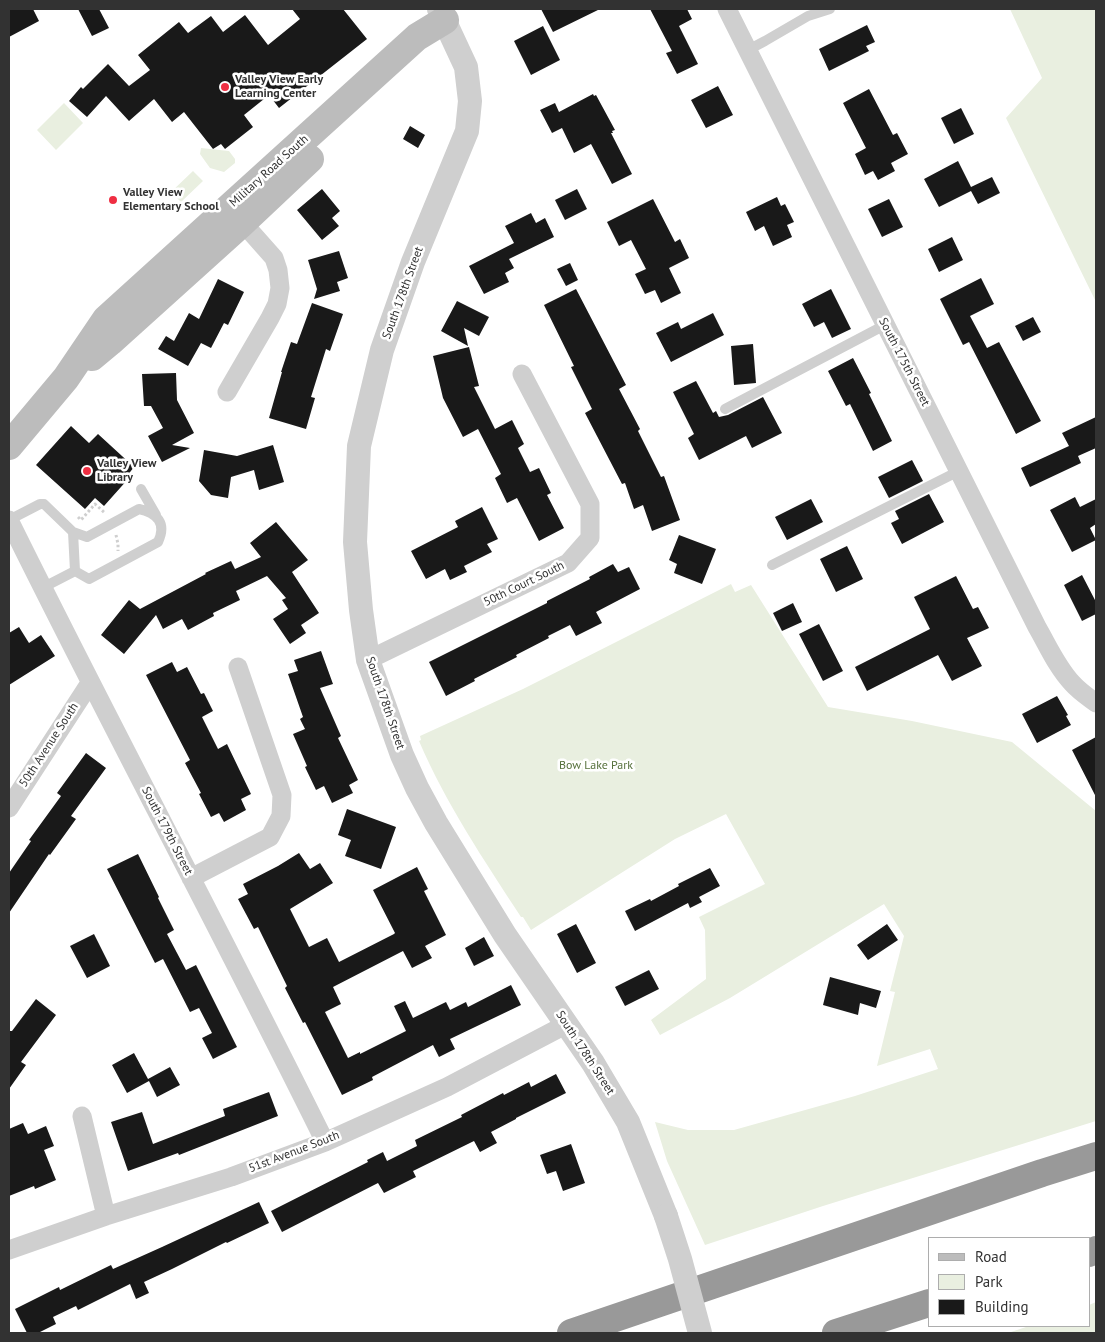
<!DOCTYPE html>
<style>
body{margin:0}
#map{position:relative;width:1105px;height:1342px;overflow:hidden;background:#fff;font-family:"PT Sans",sans-serif}
canvas{display:block}
.frame{position:absolute;inset:0;border:10px solid #323232;pointer-events:none}
.legend{position:absolute;left:928px;top:1237px;width:162px;height:90px;box-sizing:border-box;background:#fff;border:1px solid #adadad;margin:0;padding:6px 9px;list-style:none;font-size:15px;color:#323232}
.legend li{display:flex;align-items:center;gap:10px;height:25px}
.legend b{width:25px;border:1px solid #adadad}
</style>
<div id="map">
<canvas width="1105" height="1342"></canvas>
<div class="frame"></div>
<ul class="legend">
<li><b style="height:6px;background:#bcbcbc"></b>Road</li>
<li><b style="height:14px;background:#e9efe0"></b>Park</li>
<li><b style="height:14px;background:#191919"></b>Building</li>
</ul>
</div>
<script>
const ctx = document.querySelector('canvas').getContext('2d');
ctx.lineJoin = 'round';
function fill(path, color) { ctx.fillStyle = color; ctx.fill(path, 'evenodd'); }
function stroke(path, color, width, dash) { ctx.strokeStyle = color; ctx.lineWidth = width; ctx.lineCap = dash ? 'butt' : 'round'; ctx.setLineDash(dash || []); ctx.stroke(path); }
function label(font, color, halo, rows, align = 'center') {
  ctx.font = font + ' "PT Sans",sans-serif'; ctx.lineWidth = 5; ctx.setLineDash([]); ctx.textBaseline = 'middle'; ctx.strokeStyle = halo; ctx.fillStyle = color; for (const [text, x, y, turn = 0] of rows) {
    ctx.save(); ctx.translate(x, y); ctx.rotate((+turn || 0) * Math.PI / 180); ctx.textAlign = isNaN(turn) ? turn : align; if (halo) ctx.strokeText(text, 0, 0); ctx.fillText(text, 0, 0); ctx.restore();
  }
}
fill(new Path2D(`
 M1010 9H1096V302L1006 118 1042 78Z
 M64 103 83 123 56 150 37 130Z
 M201 148 229 151 235 159V163L224 172 210 168 200 154Z
 M193 171 203 181 181 202 171 192Z
 M731 584 735 592 751 585 828 707 912 721 1012 742 1096 811V1121L823 1206 705 1245 667 1161 655 1122 688 1130H734L855 1096 938 1069 930 1049 877 1066 895 992 890 991 904 936 884 904 730 998 660 1035 651 1020 706 979 705 930 699 917 765 884 726 814 675 839 531 930 523 917H521C484 860 446 804 419 741L421 740 420 736 523 689Z
 M1096 1302V1333H1008L1029 1326H1089V1305Z`), '#e9efe0');
fill(new Path2D(`
 M9 9H33L39 21 9 37Z
 M78 9H99L109 28 92 36Z
 M292 9H343L367 39 279 108 269 95 244 115 253 127 225 149 221 144 213 149 184 112 172 122 154 99 129 121 106 96 87 117 69 101 81 87 83 89 108 64 129 86 150 70 138 55 179 22 188 33 211 16 223 32 245 15 268 45 300 19Z
 M541 9H600L553 32Z
 M650 9H687L692 19 679 26 698 64 677 74 666 53 672 51Z
 M867 25 875 42 866 46 869 51 829 71 819 49Z
 M543 26 560 60 531 75 514 41Z
 M718 86 733 115 706 128 691 100Z
 M869 89 893 135 897 133 908 154 891 163 895 171 878 180 873 171 865 175 855 154 866 148 843 103Z
 M593 94 594 96 596 95 615 130 612 131 613 133H611L632 174 612 184 591 144 574 153 562 128 552 133 540 110 555 103 559 112Z
 M961 108 974 134 954 144 941 118Z
 M410 126 425 135 418 148 403 139Z
 M958 161 971 187 992 177 1000 193 978 204 971 191 939 207 924 179Z
 M322 189 340 211 332 218 339 226 322 240 297 210Z
 M577 189 587 209 565 220 555 200Z
 M777 197 781 206 785 204 794 222 787 225 792 237 773 246 764 226 755 231 746 212Z
 M653 199 675 242 680 239 689 258 669 268 681 293 661 303 655 290 645 294 635 274 646 269 631 240 619 246 607 222Z
 M889 199 903 227 882 237 868 209Z
 M531 213 536 223 545 218 554 237 509 259 514 268 505 273 509 282 484 294 469 266 514 243 505 226Z
 M952 237 963 260 939 272 928 249Z
 M339 251 348 278 337 282 340 291 314 299 317 289 308 260Z
 M570 263 578 280 566 286 557 269Z
 M981 278 994 304 970 316 987 348 999 342 1041 421 1016 434 969 342 963 345 940 299Z
 M218 279 244 292 228 325 224 323 211 348 201 343 188 366 158 349 166 336 174 341 189 313 199 319Z
 M576 289 626 385 619 389 640 429 638 431 661 477 664 476 680 520 652 531 643 505 634 509 625 483 622 484 585 413 592 409 571 367 574 366 544 305Z
 M831 289 851 329 832 338 824 322 814 327 802 304Z
 M457 301 489 317 479 336 464 328 468 346 441 331Z
 M312 303 343 314 330 351 326 349 311 397 315 398 306 429 269 418 282 372H281L291 342 297 344Z
 M713 313 724 335 671 362 656 333 678 322 681 329Z
 M1033 317 1041 332 1023 341 1015 326Z
 M753 344 756 383 734 385 731 346Z
 M469 347 479 386 474 387 495 429 512 420 524 444 518 448 530 472 539 468 551 493 547 495 564 528 539 541 517 498 507 503 495 478 501 474 478 429 463 437 443 398 433 356Z
 M853 358 871 393 869 394 892 441 873 451 850 404 846 406 828 371Z
 M176 373 177 400 194 433 172 445 190 448 162 462 148 436 163 428 151 406H144L142 374Z
 M696 381 713 413 716 411 719 417 728 415 763 397 782 433 752 448 746 436 699 460 688 438 694 434 673 392Z
 M1096 417V448L1078 456 1081 463 1030 487 1021 468 1069 446 1062 433Z
 M71 426 89 443 98 434 134 467 127 476 129 478 104 506 95 498 85 509 36 465Z
 M273 445 284 482 259 490 254 470 231 477 228 498 211 495 199 481 204 450 237 456Z
 M912 460 923 481 889 498 878 477Z
 M929 494 944 522 902 544 891 523 899 519 895 511Z
 M1075 497 1080 507 1096 499V524L1090 528 1096 540 1072 552 1050 510Z
 M811 499 823 522 787 540 775 517Z
 M482 507 498 539 487 544 492 552 464 566 467 572 450 580 445 569 426 579 411 551 458 527 455 521Z
 M276 522 308 560 292 572 319 613 301 625 306 633 290 644 273 619 288 609 282 600 286 598 267 576 236 591 240 600 213 613 214 616 188 630 182 619 163 629 156 615 124 654 101 635 129 600 140 609 206 574 205 573 231 561 235 569 261 557 250 543Z
 M679 535 716 549 702 584 674 573 677 564 669 560Z
 M847 546 863 579 836 592 820 559Z
 M613 564 618 572 629 567 640 589 596 612 602 623 576 636 570 625 548 636 549 638 516 655 517 657 474 679 475 681 446 696 429 662 547 603V601L590 579 589 577Z
 M1082 575 1096 602V614L1082 621 1064 585Z
 M956 576 973 609 978 607 989 628 967 638 982 666 952 681 938 655 867 691 855 667 930 629 914 597Z
 M793 603 802 622 782 631 773 613Z
 M819 624 843 671 823 681 799 634Z
 M19 627 29 643 41 635 55 656 9 685V633Z
 M321 651 333 684 320 688 341 736 338 738 358 780 349 785 353 793 332 803 324 786 316 790 305 767 307 766 293 734 305 729 300 719 303 717 288 674 298 671 294 660Z
 M172 662 177 672 187 667 201 694 204 693 213 711 202 717 218 749 227 744 251 794 241 799 246 810 224 822 219 813 211 817 199 794 201 793 185 763 190 760 146 675Z
 M1057 696 1068 715 1066 716 1071 725 1037 743 1022 714Z
 M1096 737V797L1072 750Z
 M86 753 106 768 71 816 76 819 50 855 49 854 9 913V873L31 841 29 840 61 796 57 793Z
 M347 809 396 827 381 869 345 856 351 840 338 835Z
 M299 853 310 869 320 863 333 883 290 909 309 947 327 938 339 962 394 934 395 933 373 890 417 867 428 889 424 891 446 935 425 946 432 958 412 968 403 951 333 987 341 1004 325 1012 348 1058 360 1052V1054L406 1031 394 1006 405 1001 413 1018 446 1002 450 1010 466 1002 468 1007 511 985 521 1005 450 1039 455 1049 439 1057 433 1045 372 1077 373 1080 342 1095 305 1022 303 1023 285 988 287 986 258 927 254 929 238 899 248 894 243 884 278 866Z
 M138 854 159 897 158 898 174 930 167 934 186 970 196 965 237 1047 213 1059 202 1038 212 1033 199 1008 190 1012 163 959 155 963 107 869Z
 M710 868 720 886 699 897 702 902 690 908 688 903 635 931 625 911 650 899 651 901 679 886 678 884Z
 M576 924 596 963 577 973 557 934Z
 M887 924 898 940 868 960 857 945Z
 M94 934 110 966 87 978 70 946Z
 M484 937 494 956 474 966 465 948Z
 M649 970 659 989 625 1006 615 987Z
 M830 977 881 991 876 1008 860 1003 858 1015 823 1005Z
 M36 999 56 1015 21 1062 26 1065 9 1089V1031H12Z
 M134 1053 148 1079 170 1067 180 1085 157 1097 149 1081 127 1093 112 1065Z
 M556 1074 566 1093 516 1118V1119L491 1132 497 1143 480 1152 474 1141 413 1171 416 1177 384 1193 378 1183 282 1232 271 1211 368 1162 367 1160 383 1152 387 1161 417 1146 415 1140 462 1117 461 1115 503 1093 504 1095 529 1082 531 1087Z
 M269 1092 278 1116 179 1155 178 1153 128 1171 111 1122 142 1112 153 1144 225 1116 223 1109Z
 M23 1123 28 1134 46 1126 54 1146 44 1150 56 1180 35 1189 34 1186 9 1196V1129Z
 M571 1144 585 1183 563 1191 556 1171 547 1174 540 1155Z
 M259 1202 269 1223 227 1243 226 1242 172 1269 144 1282 149 1293 136 1299 130 1284 78 1310 76 1306 53 1317 56 1324 38 1333H27L15 1309 59 1287 60 1290 111 1265 113 1269 162 1247Z`), '#191919');
stroke(new Path2D(`
 M78 517 81 520 95 504 105 513
 M116 535 118 544V551`), '#cfcfcf', 3, [2.5, 2.5]);
stroke(new Path2D(`
 M748 50 765 41 808 16 830 9
 M725 409 885 325
 M141 489 156 515
 M9 520 40 504H44L73 532 87 537 139 509C157 513 167 523 158 542L89 579 75 571
 M772 565 959 471
 M42 588 75 571 73 532`), '#cfcfcf', 10);
stroke(new Path2D(`
 M727 9 1037 627C1048 646 1057 667 1072 683 1079 691 1088 697 1096 703
 M227 392 270 318 277 304 280 288 278 270 274 258 235 214
 M9 520C112 729 222 933 325 1142
 M368 660 568 563 590 538V504L522 374
 M9 808 90 683
 M191 878 270 837 281 816 282 795 238 667
 M82 1116 106 1216
 M9 1250 106 1216 231 1177 325 1142 447 1087 567 1024`), '#cfcfcf', 19);
stroke(new Path2D(`
 M439 9 466 67 470 101 467 131 413 262 382 350 359 446 355 542 361 610 368 660 402 755 417 788 436 823 505 935 593 1063 628 1122 666 1216`), '#cfcfcf', 24);
stroke(new Path2D(`
 M92 357 110 342 242 223 310 159
 M9 446 66 378 106 319 417 37 445 20`), '#bcbcbc', 28);
stroke(new Path2D(`
 M1089 1253 1096 1250
 M571 1333 1042 1173 1096 1156
 M836 1333 929 1303`), '#999', 28);
stroke(new Path2D(`
 M666 1216 680 1259 700 1333`), '#cfcfcf', 24);
for (const [x, y, r, color] of [
 [225,87,5,"#ef2e42"],
 [113,200,5,"#ef2e42"],
 [87,471,5,"#ef2e42"]
]) { const dot = new Path2D(); dot.arc(x, y, r, 0, 2 * Math.PI); ctx.fillStyle = color; ctx.fill(dot); stroke(dot, '#fff', 2); }
label('bold 12px', '#323232', '#fff', [
 ["Valley View Early",235,80],
 ["Learning Center",235,94],
 ["Valley View",123,193],
 ["Elementary School",123,207],
 ["Valley View",97,464],
 ["Library",97,478]
], 'left');
label('12px', '#323232', '#fff', [
 ["Military Road South",269,171,-42],
 ["South 178th Street",403,293,-70],
 ["South 175th Street",904,362,63],
 ["50th Court South",524,584,-26],
 ["South 178th Street",385,703,71],
 ["50th Avenue South",49,745,-57],
 ["South 179th Street",167,831,63],
 ["South 178th Street",585,1053,57],
 ["51st Avenue South",294,1152,-21]
]);
label('12px', '#56713c', '#fff', [
 ["Bow Lake Park",596,766]
]);
</script>
